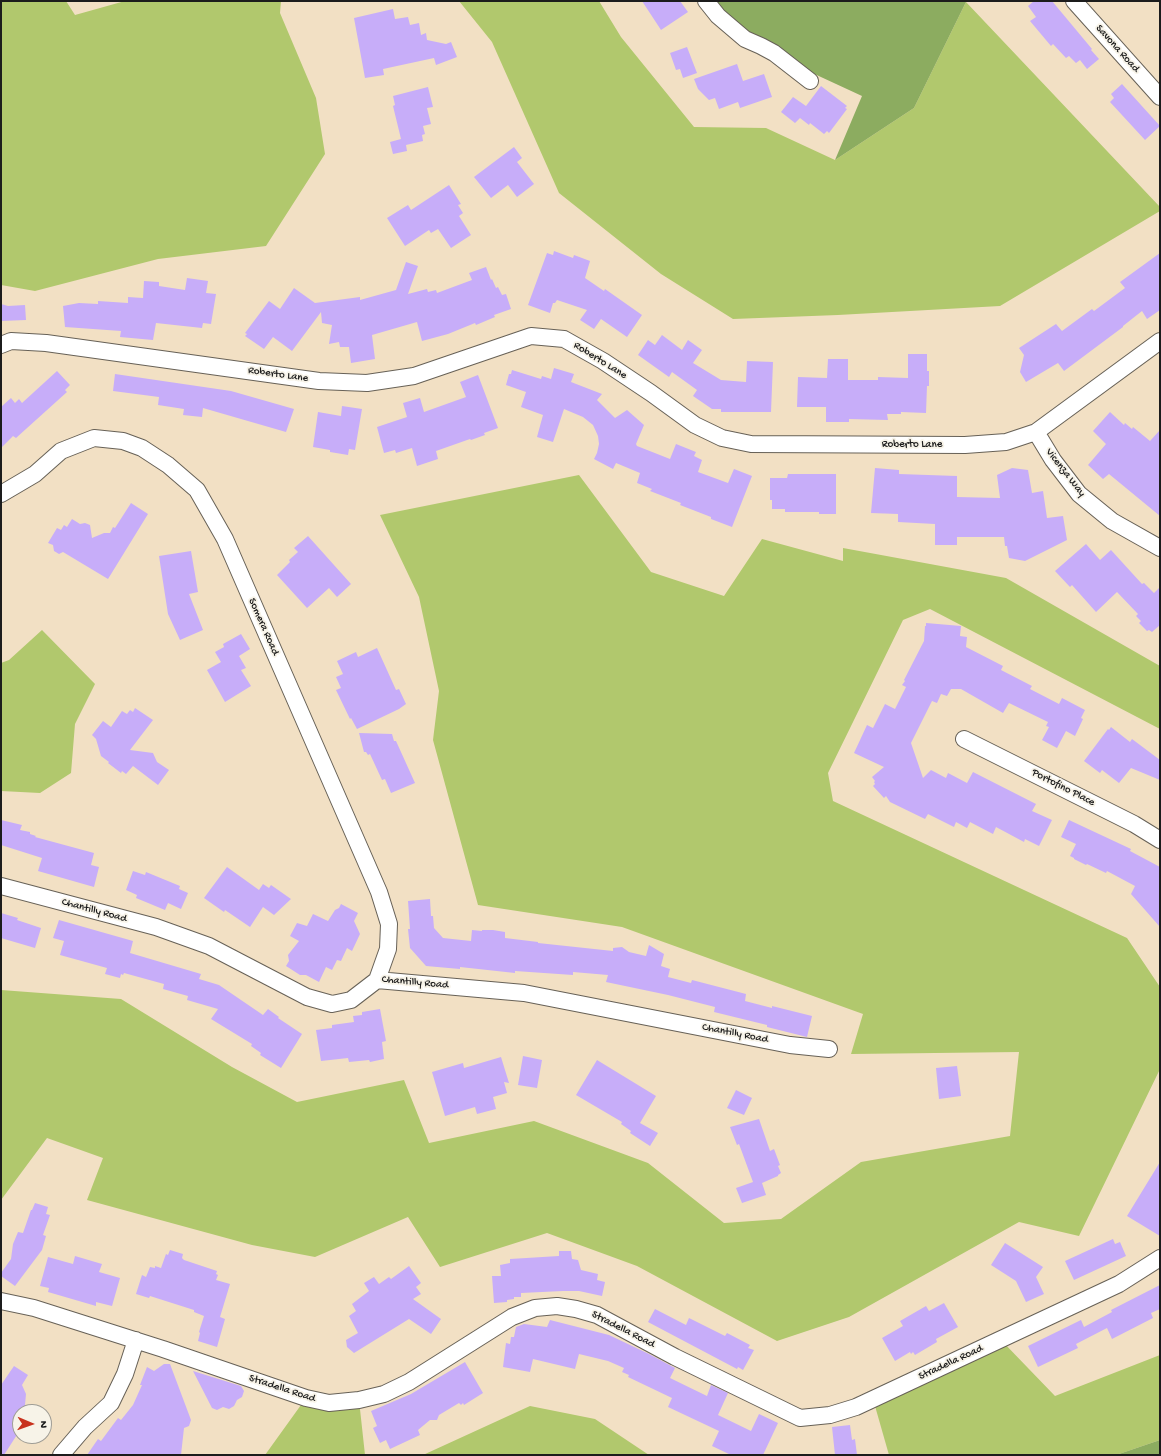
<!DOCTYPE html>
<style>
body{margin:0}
#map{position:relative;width:1161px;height:1456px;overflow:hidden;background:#f2e0c4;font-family:"Gochi Hand",sans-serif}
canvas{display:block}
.frame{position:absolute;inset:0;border:2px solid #1c1c1c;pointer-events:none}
.north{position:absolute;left:12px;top:1404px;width:40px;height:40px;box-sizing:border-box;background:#f7f3e8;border:1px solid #9f9d96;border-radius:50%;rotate:92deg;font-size:11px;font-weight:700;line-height:16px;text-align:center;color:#1c1c1c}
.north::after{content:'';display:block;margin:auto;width:14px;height:18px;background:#c8321e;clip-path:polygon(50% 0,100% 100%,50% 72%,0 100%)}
</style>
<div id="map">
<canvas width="1161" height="1456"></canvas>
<div class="frame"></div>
<div class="north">N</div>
</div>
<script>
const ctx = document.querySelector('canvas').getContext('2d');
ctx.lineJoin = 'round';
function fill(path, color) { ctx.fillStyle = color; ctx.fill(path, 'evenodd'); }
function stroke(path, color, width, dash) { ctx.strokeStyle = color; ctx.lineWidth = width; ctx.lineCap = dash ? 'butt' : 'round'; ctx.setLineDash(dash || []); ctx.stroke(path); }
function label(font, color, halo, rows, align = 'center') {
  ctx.font = font + ' "Gochi Hand",sans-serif'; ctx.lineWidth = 3.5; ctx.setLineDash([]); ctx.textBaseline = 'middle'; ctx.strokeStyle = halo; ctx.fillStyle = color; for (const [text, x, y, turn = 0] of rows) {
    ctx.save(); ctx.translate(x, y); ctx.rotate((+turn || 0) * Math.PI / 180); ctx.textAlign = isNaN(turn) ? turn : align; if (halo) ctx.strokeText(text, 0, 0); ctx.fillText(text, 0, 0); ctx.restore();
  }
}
fill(new Path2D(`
 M1 1H66L75 15 125 1H281L280 13 316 98 325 154 266 246 158 259 35 291 1 285Z
 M459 1H599L621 37 694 127 766 128 835 160 914 108 966 2 1160 207V211L1000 306 838 315 733 319 661 274 559 193 492 42Z
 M579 475 651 572 724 596 762 539 843 561V548L1006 578 1160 666V729L930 609 903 620 828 773 833 801 1127 938 1160 987V1069L1079 1236 1019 1222 849 1317 777 1341 637 1266 547 1233 440 1267 408 1217 315 1257 252 1245 87 1200 103 1158 47 1138 1 1200V990L121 999 232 1067 297 1102 404 1080 429 1143 534 1121 648 1163 724 1223 781 1219 861 1162 1010 1136 1019 1052 851 1054 863 1014 622 927 478 905 433 740 439 691 419 597 380 515Z
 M42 630 95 684 75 724 71 773 40 793 1 791V663L9 660Z
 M1001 1340 1055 1396 1160 1355V1440L1116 1455H889L873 1399Z
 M306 1398 359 1400 365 1455H265Z
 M530 1406 595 1419 649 1455H423Z`), '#b1c86d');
fill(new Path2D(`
 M706 1H965L966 2 914 108 835 160 862 96 795 65Z
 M1160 1440V1455H1116Z`), '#8cac60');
fill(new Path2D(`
 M642 1H680L688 12 661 30Z
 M1034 1H1052L1092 49 1091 50 1099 59 1087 69 1080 60 1076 63 1069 56 1066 58 1053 44 1051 46 1030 21 1036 17 1028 6Z
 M393 9 395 19 408 17 410 25 419 23 421 35 426 33 427 40 446 44 451 42 457 57 436 65 434 58 383 69 384 75 365 78 354 18Z
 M687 47 697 73 683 78 680 69 676 70 670 53Z
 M737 64 743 81 764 74 772 97 740 108 738 102 719 109 715 98 709 100 698 89 694 79Z
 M1122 84 1160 126 1145 140 1110 102 1114 98 1111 94Z
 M821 86 847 106 845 108 847 109 829 133 827 131 824 134 810 123 809 125 800 118 795 123 781 112 793 97 806 106Z
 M428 87 433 107 427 108 431 124 423 126 425 134 422 135 423 141 406 145 407 151 393 154 390 142 401 139 393 106 395 105 393 96Z
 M514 147 522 158 517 162 534 184 517 197 508 185 491 198 474 177Z
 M449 185 461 204 458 205 463 213 459 216 471 235 451 248 438 229 431 233 429 230 405 246 387 218 408 205 411 210Z
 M554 251 573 258 574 255 590 261 585 278 604 291 605 289 642 315 627 337 601 319 594 329 580 320 587 310 557 300 555 303H553L550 313 528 305 547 253 553 255Z
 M1160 253V310L1147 319 1142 311 1123 326V327L1064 371 1058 363 1026 382 1020 372 1024 355 1019 348 1056 324 1062 331 1092 309 1094 311 1125 288 1120 282Z
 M406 262 418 266 408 294 427 289 428 292 436 290 437 293 472 280 469 273 486 267 491 280 492 279 496 288 498 287 502 295 506 294 511 309 494 315 495 317 476 325 475 323 448 334 422 341 417 322 372 335 375 359 351 363 349 347H340L339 342 329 344 332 325 322 323 321 312 292 351 273 337 264 349 245 336 247 334 245 333 269 301 280 309 294 288 315 303 360 297V300L396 290Z
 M187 278 208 281 206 293 216 294 211 324 203 323 202 328 156 323 153 340 120 337 121 331 65 327 63 306 79 303 98 304V301L128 303V297L143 298 144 281 159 282V286L185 290Z
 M1 304 8 306 25 305 26 320 1 321Z
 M662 335 682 350 688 340 702 350 693 363 721 380 746 382 747 361 773 362 771 412H721V409H712L693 396 697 390 672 372 669 377 638 355 648 340 655 345Z
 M908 354H927V371H929V386H927L926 413 901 412V414H887L888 420 849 419V422H826V407H797L798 377 827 378 828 359H848V380H878V377L908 378Z
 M554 368 574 374 571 382 602 394 597 400 615 418 627 410 644 425 636 444 637 446 670 459 676 444 696 452 694 456 702 460 698 472 728 483 734 469 752 476 732 527 711 519V517L680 505 681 503 650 491 652 489 637 483 640 473 616 463 613 469 594 459 597 453 599 444 598 436 593 425 583 417 564 409 553 442 537 437 543 415 521 407 526 392 506 385 509 374H511L512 370 541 379 542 376 551 379Z
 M57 371 70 385 65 390 67 392 16 438 13 436 1 448V407L11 398 15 403 19 399 22 403Z
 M115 374 231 391 294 409 286 432 203 408 202 417 183 415 184 409 158 405 159 397 113 391Z
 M478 375 498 428 484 433 485 435 471 440 470 439 436 451 438 459 417 466 412 448 396 453 395 450 384 453 377 427 407 417 403 403 420 398 424 412 466 397 460 382Z
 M342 406 362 409 355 450 349 449 348 455 330 452V450L313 447 318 412 341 416Z
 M1110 412 1124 425 1125 423 1132 429 1133 427 1150 441 1160 430V516L1109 474 1103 479 1088 465 1106 444 1093 431Z
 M875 468 899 470V474L957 476V497L1000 498 997 475 1012 468 1028 470 1032 493 1043 491 1047 518 1063 516 1067 540 1025 561 1009 558 1007 546H1005L1004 537H957V545H935V524L898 522V514L871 513Z
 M788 474H836V514H819V512H785V509H772V500H770V478H787Z
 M131 503 148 514 108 579 63 552 59 554 54 551 53 545 48 543 57 528 61 530 64 525 67 527 72 519 80 524 85 523 90 525 92 538 104 533H110L113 527 115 528Z
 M308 536 351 584 337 597 329 588 307 608 277 575 290 562 289 560 298 552 294 548Z
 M1086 544 1100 560 1111 550 1142 584 1144 583 1154 593 1160 587V625L1152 632 1149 630 1147 631 1139 623 1141 621 1136 616 1138 614 1117 592 1096 612 1072 585 1070 587 1055 571Z
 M191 551 198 592 189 594 203 630 180 640 168 614 159 556Z
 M926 623 961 626 960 636 967 637 966 647 1003 666 1001 670 1032 686 1030 689 1059 704 1062 698 1085 710 1081 718 1083 719 1075 736 1066 731 1057 748 1042 740 1049 727 1046 726 1048 722 1009 703 1003 713 961 689H951L947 696 941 694 937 703 932 701 911 743 923 778 931 770 946 778 948 773 967 783 973 772 1036 804 1032 811 1052 820 1039 846 1025 839 1024 842 996 827 993 834 970 822 967 828 956 822 954 827 928 814 925 819 890 802 886 796 884 798 873 786 875 784 874 782 875 781 872 777 884 767 854 753 867 725 873 728 885 704 895 709 906 687 902 685 905 681 904 680 924 641 925 626H926Z
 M241 634 250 649 239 656 246 668 241 670 251 686 225 702 207 670 221 662 215 652 224 647 223 644Z
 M377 648 396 690 399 689 406 704 399 709 357 729 351 718 350 719 336 690 341 688 336 677 343 674 337 661 356 652 358 657Z
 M135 708 153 720 130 750 153 753 157 762 169 770 158 785 133 766 126 774 122 771 121 773 108 763 109 762 101 756 96 739 92 735 103 721 111 727 122 711 127 714 130 710 133 712Z
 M1111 727 1130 742 1132 739 1160 760V780L1131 768 1119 783 1102 770 1100 773 1084 761 1108 729 1109 730Z
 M359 733 392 734 394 741H396L415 783 391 793 385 779 382 780 370 754 368 755 366 752H364Z
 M1 820 22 825 20 830 30 832V834L36 836 35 837 94 853 91 865 99 867 94 887 38 871 42 858 1 845Z
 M1069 820 1131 849 1130 851 1160 867V927L1131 894 1135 886 1107 871 1106 873 1087 864 1086 865 1074 859V858L1070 856 1076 844 1061 837Z
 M227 867 259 890 263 884 269 888 271 885 291 899 274 915 263 907 250 927 225 910 224 912 204 898Z
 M133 871 145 875 146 872 180 886 179 889 188 893 181 909 168 903 165 910 136 898 137 895 126 890Z
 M430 899 431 916H433L434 928 443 938 471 941 472 930 482 931V930H493L505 932V938L538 942V943L613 951V948L622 947 629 952 646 956 649 945 664 954 661 966 670 969 668 977 691 983 692 980 746 994 745 1001 772 1008V1006L812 1016 807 1037 767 1027V1025L714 1012 715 1007 668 995 606 982 608 975 573 972V975L515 971V973L460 967V969L426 966 410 948 408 929H410L408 901Z
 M341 904 358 913 354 921 360 934 352 951 347 948 341 961 337 960 332 970 326 967 319 982 306 975H300L286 966 289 961 288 955 299 941 290 936 297 923 307 926 313 914 328 921 335 910 339 908Z
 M1 913 18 918 17 920 41 928 35 948 1 938Z
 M59 920 133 941 130 953 201 974 199 979 219 985 263 1015 268 1009 279 1017 278 1018 302 1034 281 1068 260 1055 261 1053 251 1046 252 1044 211 1019 218 1009 187 1000 188 996 163 989 164 984 124 973 123 975 121 974 120 978 105 974 107 968 60 955 64 941 53 938Z
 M380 1009 386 1041 382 1042 384 1059 370 1062 369 1060 349 1062 348 1058 321 1061 316 1030 332 1028V1025L354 1022 353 1016 362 1015V1012Z
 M523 1056 542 1060 537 1088 518 1085Z
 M501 1057 509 1083 504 1082 507 1093 493 1097 496 1109 477 1114 475 1107 445 1116 432 1072 463 1063 464 1068Z
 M597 1060 656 1096 640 1123 658 1133 650 1146 630 1133 631 1131 621 1124 622 1122 576 1095Z
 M957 1066 961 1096 939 1099 936 1068Z
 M736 1090 752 1098 744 1115 727 1108Z
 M759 1119 770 1151 774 1149 780 1165 778 1166 781 1173 778 1175V1176L762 1183 766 1195 742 1203 736 1188 753 1182 739 1144 737 1145 730 1127Z
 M1160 1162V1236L1127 1216Z
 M35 1203 48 1207 46 1214 50 1215 43 1235 46 1236 42 1250 15 1286 1 1276V1273L11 1259 13 1244 18 1232 23 1233 31 1210H32Z
 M1113 1239 1115 1244 1120 1242 1126 1256 1074 1280 1065 1261Z
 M1005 1243 1043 1267 1036 1277 1044 1294 1026 1302 1016 1281 991 1265Z
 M170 1250 183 1254 182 1258 184 1260 217 1271 216 1274 218 1275 216 1280 230 1284 220 1317 225 1319 217 1347 198 1341 200 1333 199 1332 204 1316 194 1312V1310L150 1296 149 1298 136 1294 142 1275 146 1277 150 1267 155 1268V1266L161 1268 166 1254 168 1255Z
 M559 1251H571L572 1259 578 1260 581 1270 598 1274 597 1280 605 1282 602 1296 579 1291H563L521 1293V1297H514V1299L507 1300V1302L494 1303 492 1276H501L500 1265 510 1263V1259L559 1256Z
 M75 1256 102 1264 99 1272 120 1278 112 1306 96 1302V1306L48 1292 49 1288 40 1286 48 1257 73 1264Z
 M409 1266 421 1283 416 1287 421 1294 413 1299 441 1319 431 1334 409 1319 354 1353 347 1347 346 1340 358 1333 349 1316 356 1311 352 1304 369 1291 364 1283 374 1277 379 1284 389 1277 391 1279Z
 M1160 1285V1309L1151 1313 1153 1318 1112 1339 1107 1328 1076 1344 1078 1348 1038 1367 1028 1346 1081 1320 1084 1327 1112 1312 1111 1310Z
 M944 1303 958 1327 936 1339 937 1342 915 1355 913 1352 911 1354 910 1352 895 1361 882 1338 903 1326 900 1321 926 1306 929 1311Z
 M655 1309 686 1325 689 1318 725 1336 727 1333 750 1345 748 1348 754 1350 743 1370 738 1367 737 1369 648 1322Z
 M550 1320 609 1335 649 1354 675 1368 670 1378 707 1396 711 1385 728 1393 718 1415 751 1431 759 1414 778 1423 763 1455H731L712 1446 719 1431 668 1407 672 1398 628 1377 629 1375 622 1372 624 1368 608 1361 579 1354 575 1369 533 1359 530 1372 503 1367 506 1343 510 1344 511 1337H514L516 1327 524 1324 547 1327Z
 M465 1362 483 1393 464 1405 463 1403 461 1405 459 1403 439 1415 437 1420H430L418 1430 420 1435 390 1449 386 1440 380 1443 373 1428 377 1426 371 1411 411 1394Z
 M164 1364H170L191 1420 189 1426 184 1428 181 1455H87L98 1439 101 1441 118 1418 121 1420 133 1405 142 1385H140L147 1367 154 1371Z
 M14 1366 28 1375 22 1385 26 1394 25 1405 35 1412H20V1430L4 1455H1V1385Z
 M193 1371 241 1386 244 1391 242 1397 237 1400 234 1406 229 1409 223 1407 217 1410 212 1408Z
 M850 1425 852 1440 855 1439 857 1455H835L832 1427Z`), '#c7adf9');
const minor = new Path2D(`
 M706 1 718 16 745 39 761 46 774 53 810 81
 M1074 1 1160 97
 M1 345 11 341 46 343 319 381 367 383 414 376 531 336 564 339 603 361 651 393 695 425 722 438 751 444 965 445 1006 442 1036 432 1160 341
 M1036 432 1053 460 1079 494 1112 521 1160 548
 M1 494 35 474 61 451 94 438 123 441 142 448 168 465 197 490 225 539 379 892 389 924 388 949 377 980
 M964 739 1134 824 1160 840
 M1 886 156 927 209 946 307 997 332 1004 351 1000 377 980 524 993 790 1045 829 1049
 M1 1301 34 1308 163 1349 306 1398 329 1403 359 1400 384 1394 409 1382 512 1317 535 1308 557 1306 576 1309 597 1315 675 1357 800 1418 830 1415 856 1407 1119 1284 1160 1258
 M61 1455 85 1427 111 1403 125 1374 136 1340`);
stroke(minor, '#676157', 18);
stroke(minor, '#fff', 16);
label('11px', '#1c1c1c', '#f7f3e8', [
 ["Savona Road",1117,49,48],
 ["Roberto Lane",600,361,32],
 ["Roberto Lane",278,375,8],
 ["Roberto Lane",912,445],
 ["Vicenza Way",1065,473,52],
 ["Somera Road",263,627,66],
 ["Portofino Place",1063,788,27],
 ["Chantilly Road",94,911,15],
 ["Chantilly Road",415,983,5],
 ["Chantilly Road",735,1034,11],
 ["Stradella Road",623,1330,27],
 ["Stradella Road",951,1363,-25],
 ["Stradella Road",282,1389,18]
]);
</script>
